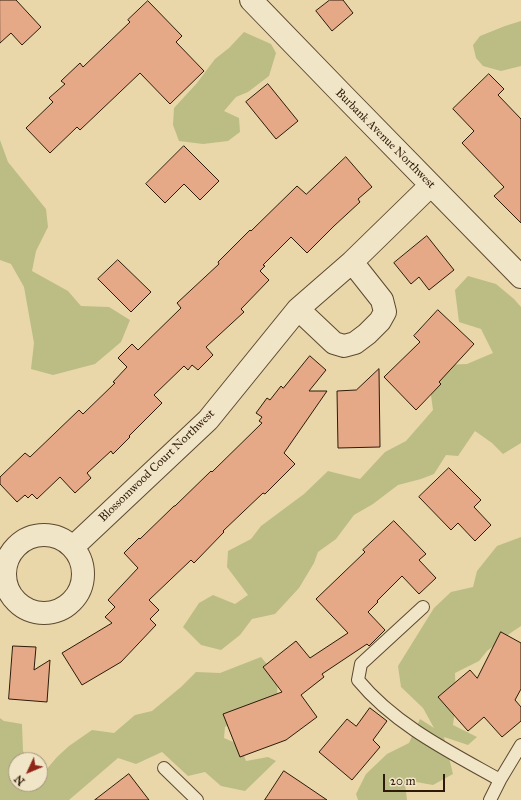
<!DOCTYPE html>
<style>
body{margin:0}
#map{position:relative;width:521px;height:800px;overflow:hidden;background:#e9d7a9;font-family:"IM FELL Great Primer",serif}
canvas{display:block}
.north{position:absolute;left:8px;top:752px;width:40px;height:40px;box-sizing:border-box;background:#f1e5c7;border:1px solid #a3947b;border-radius:50%;rotate:226deg;font-size:11px;font-weight:700;line-height:16px;text-align:center;color:#2d1a09}
.north::after{content:'';display:block;margin:auto;width:14px;height:18px;background:#8f2418;clip-path:polygon(50% 0,100% 100%,50% 72%,0 100%)}
.scale{position:absolute;left:383px;top:774px;width:62px;height:18px;box-sizing:border-box;border:2px solid #2d1a09;border-top:0;padding-left:5px;font-size:12px;line-height:14px;white-space:nowrap;color:#2d1a09;-webkit-text-stroke:3px #f1e5c7;paint-order:stroke}
</style>
<div id="map">
<canvas width="521" height="800"></canvas>
<div class="north">N</div>
<div class="scale">20 m</div>
</div>
<script>
const ctx = document.querySelector('canvas').getContext('2d');
ctx.lineJoin = 'round';
function fill(path, color) { ctx.fillStyle = color; ctx.fill(path, 'evenodd'); }
function stroke(path, color, width, dash) { ctx.strokeStyle = color; ctx.lineWidth = width; ctx.lineCap = dash ? 'butt' : 'round'; ctx.setLineDash(dash || []); ctx.stroke(path); }
function label(font, color, halo, rows, align = 'center') {
  ctx.font = font + ' "IM FELL Great Primer",serif'; ctx.lineWidth = 4; ctx.setLineDash([]); ctx.textBaseline = 'middle'; ctx.strokeStyle = halo; ctx.fillStyle = color; for (const [text, x, y, turn = 0] of rows) {
    ctx.save(); ctx.translate(x, y); ctx.rotate((+turn || 0) * Math.PI / 180); ctx.textAlign = isNaN(turn) ? turn : align; if (halo) ctx.strokeText(text, 0, 0); ctx.fillText(text, 0, 0); ctx.restore();
  }
}
fill(new Path2D(`
 M521 21V66L501 71 483 66 476 58 473 45 480 36 505 26Z
 M244 32 271 44 276 53 269 76 248 92 236 97 224 111 239 118 240 132 228 141 203 144 179 141 173 125 174 108 197 83 215 59 229 48Z
 M0 140 8 162 46 209 48 227 36 251 32 271 68 291 81 306 109 307 130 320 121 342 95 364 53 375 31 369 34 343 24 287 11 264 0 260Z
 M468 276 496 284 514 299 521 307V443L503 454 492 443 475 431 458 456 446 455 434 474 421 479 398 485 373 504 354 515 336 539 318 552 314 563 299 588 275 614 252 619 240 635 221 650 201 645 183 627 199 603 213 595 235 604 248 595 227 567 228 551 251 539 261 526 304 494 328 471 360 479 385 452 406 441 433 410 429 381 445 365 467 364 493 353 481 329 459 322 455 290Z
 M521 537V626L512 632 487 651 479 661 455 673 456 702 453 725 477 737 468 745 444 737 453 774 433 785 416 782 405 783 407 800H358L356 794 366 774 387 754 409 743 420 719 434 728 423 708 401 687 398 666 434 608 451 592 473 587 477 571 497 546Z
 M261 657 278 677 277 697 250 711 225 727 224 738 240 745 246 761 268 757 276 761 245 791 221 786 205 772 188 776 162 752 136 764 118 758 69 800H0V718L4 721 22 724 23 751 28 760H16V784H40V777L57 757 69 746 92 730 114 733 135 715 152 711 181 687 196 672 220 673Z`), '#bbbd85');
const building = new Path2D(`
 M0 0H16L41 27 22 45 11 33 0 43Z
 M330 0H343L353 13 332 31 316 11Z
 M148 1 182 36 176 42 204 71 170 104 140 73 80 130 77 127 50 153 26 128 53 102 49 98 65 84 61 81 80 63 83 67 130 22 128 20Z
 M489 74 504 89 498 95 521 119V223L494 196 504 187 462 143 474 131 453 109Z
 M268 84 298 121 276 139 246 102Z
 M184 146 219 181 200 200 184 184 165 203 146 184Z
 M346 157 372 187 358 199 360 202 334 226 307 253 291 237 263 265 265 266 260 271 269 280 241 309 244 312 206 347 213 355 198 370 192 365 188 370 184 366 154 395 162 403 129 436 130 437 113 454 111 451 87 473 91 478 75 493 60 477 37 499 32 494 28 498 25 495 17 502 0 484V477L25 453 30 457 79 410 83 414 115 383 113 382 127 367 118 358 132 344 138 350 181 308 177 303 219 264 218 262 250 230 251 231 297 186 306 194Z
 M427 236 454 270 429 290 419 277 411 284 394 263Z
 M118 260 151 292 131 312 98 279Z
 M438 310 474 344 439 382 441 384 416 410 384 377 420 342 414 336Z
 M310 356 326 370 309 391H327L284 453 295 464 265 494 263 493 223 531 224 532 194 563 191 560 149 600 159 610 150 619 156 625 121 662 82 685 62 653 112 623 105 617 115 607 108 600 138 568 124 553 139 538 140 539 174 506H175L211 471 212 472 262 423 259 421 262 417 256 413 267 398 270 400 281 386 283 388Z
 M379 369 380 447 338 448 337 391 356 390Z
 M449 468 481 500 474 507 491 525 475 541 458 523 451 530 419 497Z
 M394 521 426 554 419 560 436 578 419 594 402 576 377 601 378 602 368 612 385 630 369 646 367 644 322 674 324 677 301 695 317 717 286 740 240 757 223 714 282 692 263 667 296 641 310 658 348 633 316 599 365 552 363 550Z
 M501 632 521 643V689L515 700 521 707V721L502 737 484 717 468 731 438 697 470 670 477 678Z
 M13 646 36 647 34 670 50 660 47 702 9 699Z
 M370 708 387 721 373 740 380 747 352 780 319 752 347 719 356 726Z
 M284 771 299 781 327 800H265Z
 M129 774 149 800H95Z`);
fill(building, '#e5a988');
stroke(building, '#2d1a09', 1);
const service = new Path2D(`
 M423 607 361 664 358 680C395 725 450 752 500 780
 M164 768 197 800
 M490 800 500 780 521 745`);
const minor = new Path2D(`
 M251 0 343 95 521 277
 M298 309 334 343 344 346 355 343 367 334 380 321 385 312 382 300 352 262
 M5 574a39 39 0 1 1 78 0a39 39 0 1 1-78 0Z
 M73 547 208 420 298 309 352 262 431 185`);
stroke(service, '#5c4931', 14);
stroke(minor, '#5c4931', 24);
stroke(service, '#f1e5c7', 12);
stroke(minor, '#f1e5c7', 22);
label('12px', '#2d1a09', '#f1e5c7', [
 ["Burbank Avenue Northwest",385,139,45],
 ["Blossomwood Court Northwest",157,466,-44]
]);
</script>
